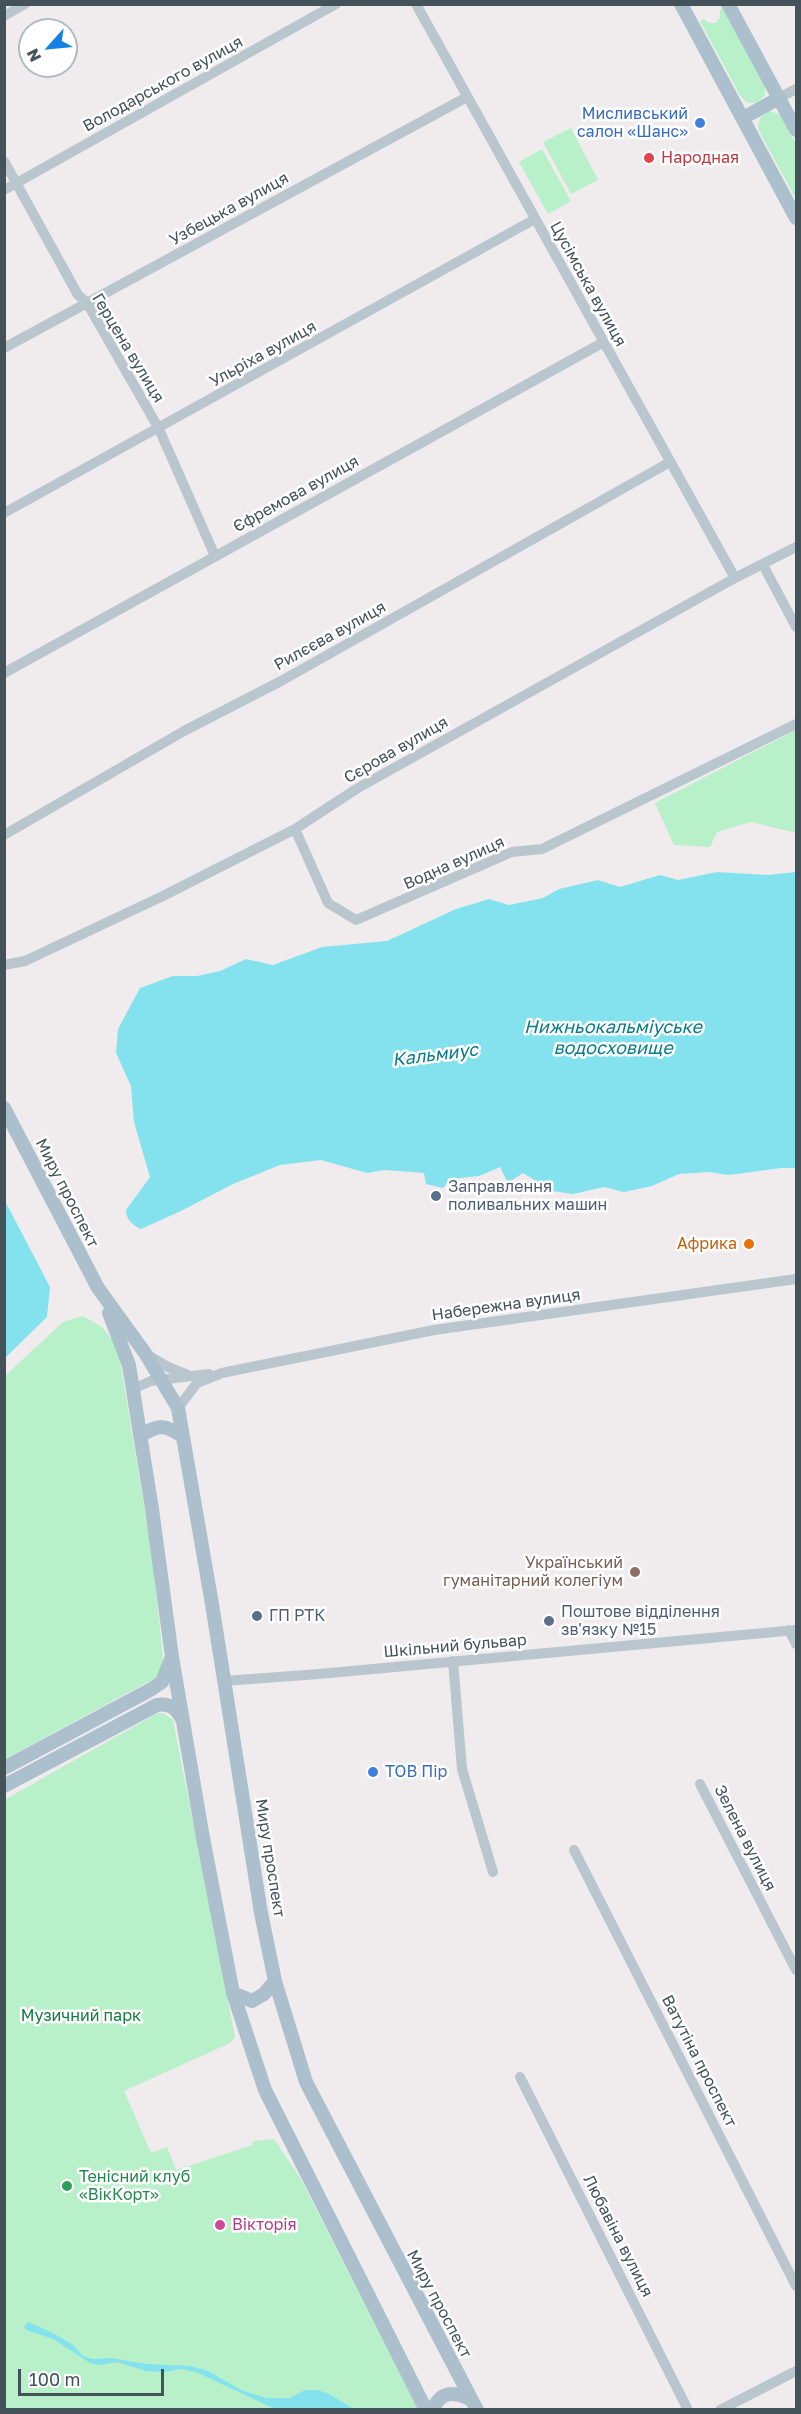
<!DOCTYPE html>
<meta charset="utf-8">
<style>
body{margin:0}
#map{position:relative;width:801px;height:2414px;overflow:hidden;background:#f0eced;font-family:"Golos Text",sans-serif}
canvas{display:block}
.frame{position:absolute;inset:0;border:6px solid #44525a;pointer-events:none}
.north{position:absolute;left:18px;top:18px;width:60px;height:60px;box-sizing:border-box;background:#fff;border:2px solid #b4babd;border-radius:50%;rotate:243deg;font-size:16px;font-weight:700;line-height:24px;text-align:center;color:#44525a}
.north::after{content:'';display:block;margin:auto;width:21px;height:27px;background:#1380e3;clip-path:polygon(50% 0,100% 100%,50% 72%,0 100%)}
.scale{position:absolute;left:18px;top:2369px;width:146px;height:27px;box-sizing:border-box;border:3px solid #44525a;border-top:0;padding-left:8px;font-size:18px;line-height:21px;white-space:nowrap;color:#44525a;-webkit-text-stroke:4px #fff;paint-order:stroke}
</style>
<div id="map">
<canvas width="801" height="2414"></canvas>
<div class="frame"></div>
<div class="north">N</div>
<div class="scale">100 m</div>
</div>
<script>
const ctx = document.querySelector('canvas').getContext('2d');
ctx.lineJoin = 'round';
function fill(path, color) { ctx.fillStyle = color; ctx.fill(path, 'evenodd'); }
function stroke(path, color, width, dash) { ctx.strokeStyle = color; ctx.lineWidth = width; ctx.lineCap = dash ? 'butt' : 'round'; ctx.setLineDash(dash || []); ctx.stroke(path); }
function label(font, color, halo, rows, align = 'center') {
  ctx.font = font + ' "Golos Text",sans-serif'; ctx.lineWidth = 5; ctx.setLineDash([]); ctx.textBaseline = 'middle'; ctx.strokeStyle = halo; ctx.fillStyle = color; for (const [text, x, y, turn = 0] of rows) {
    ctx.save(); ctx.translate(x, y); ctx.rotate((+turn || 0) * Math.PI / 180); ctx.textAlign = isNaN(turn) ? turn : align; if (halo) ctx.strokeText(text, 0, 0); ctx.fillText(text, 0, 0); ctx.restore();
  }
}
fill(new Path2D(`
 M723 8 765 84V95L758 102 748 103 741 97 700 21 704 19 709 23H716L720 17V10Z
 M770 111 780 115 796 144V199L759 131 758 126 761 116Z
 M571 128 598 180 571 194 543 142Z
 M542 149 571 201 548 214 519 162Z
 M796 730V833L751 822 717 832 710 847 674 845 655 803Z
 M83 1316 102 1327 118 1348 152 1555 164 1667 159 1676 5 1759V1376L63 1322Z
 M158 1713 165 1714 173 1720 235 2037 230 2043 124 2091 151 2153 167 2147 176 2170 252 2145 253 2141 274 2139 302 2181 418 2409H5L4 1800Z`), '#b8f0c9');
fill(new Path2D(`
 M717 872 768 875 796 872V1168H781L729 1175 709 1172 679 1174 652 1186 624 1192 604 1187 573 1194 552 1191 523 1173 508 1183 500 1167 479 1176 451 1179 443 1188 426 1184 424 1173 385 1170 367 1173 321 1160 280 1165 233 1184 181 1211 141 1229C132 1225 126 1219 126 1210L150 1177 134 1122 131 1086 116 1053 118 1029 140 988 173 976H197L220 971 246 959 273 965 322 947 387 941 456 909 489 899 509 905 543 898 559 889 598 880 620 887 660 875 678 880Z
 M4 1199 50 1287 47 1317 5 1358Z
 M28 2322 53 2333 72 2344 83 2356 92 2359 111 2358 146 2364 191 2366 208 2371 241 2390 266 2398H290L305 2390H318L329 2394 354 2409H275L196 2372 181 2369 164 2372 146 2371 117 2362 101 2365 90 2363 53 2339 26 2330 24 2327Z`), '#84e2ee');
stroke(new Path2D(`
 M416 4 735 578
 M4 16 25 4
 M779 98 796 89
 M4 161 78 295 87 303 159 429 215 556
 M4 190 336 4
 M4 348 467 97
 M4 513 535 219
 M763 565 796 627
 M4 673 602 343
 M295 829 328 903 356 920 512 852 542 849 796 724
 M4 835 184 731 283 680 670 462
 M4 965 25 961 163 896 295 829 358 788 735 578 796 547
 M148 1355 168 1367 188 1375
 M133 1389 151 1381 209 1374
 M178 1408 197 1383 222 1373 434 1330 796 1279
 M789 1630 796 1644
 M453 1661 462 1769 493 1872
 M224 1681 319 1674 796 1630
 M700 1784 796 1970
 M574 1850 796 2286
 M520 2077 688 2410
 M720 2410 796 2371`), '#bac6cd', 10);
stroke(new Path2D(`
 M681 4 796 218
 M728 4 796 130
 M743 118 779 98
 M4 1108 98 1288 145 1353 178 1408 212 1604 261 1913 275 1981 306 2082 477 2410
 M109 1313 129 1365 152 1509 172 1657 203 1838 233 1993 265 2090 426 2410
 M140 1436C160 1424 164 1424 183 1437
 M4 1768 150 1690 162 1682 171 1659
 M4 1786 157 1705C170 1703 176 1708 182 1719
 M233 1993 252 2001 264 1994 275 1981
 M433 2410C441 2389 456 2392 472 2400`), '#abbfcd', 14);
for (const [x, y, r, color] of [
 [700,123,6,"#3f7fe0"],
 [649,158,6,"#e0444e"],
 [436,1196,6,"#5c6f8a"],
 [749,1244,6,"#e8710a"],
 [635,1572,6,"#8d6e63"],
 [257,1616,6,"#5c6f8a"],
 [549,1621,6,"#5c6f8a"],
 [373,1772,6,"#3f7fe0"],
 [67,2186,6,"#2e9e5b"],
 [220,2225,6,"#d1479c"]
]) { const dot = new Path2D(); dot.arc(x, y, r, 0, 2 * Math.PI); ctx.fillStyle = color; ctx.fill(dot); stroke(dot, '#fff', 2); }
label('16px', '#44525a', '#fff', [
 ["Володарського вулиця",163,84,-29],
 ["Узбецька вулиця",229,209,-29],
 ["Цусімська вулиця",588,284,61],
 ["Герцена вулиця",128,348,59],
 ["Ульріха вулиця",263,354,-29],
 ["Єфремова вулиця",296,494,-29],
 ["Рилєєва вулиця",330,636,-29],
 ["Сєрова вулиця",396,750,-30],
 ["Водна вулиця",454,863,-24],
 ["Миру проспект",67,1193,63],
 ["Набережна вулиця",506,1305,-8],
 ["Шкільний бульвар",455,1646,-5],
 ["Зелена вулиця",745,1838,63],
 ["Миру проспект",270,1858,81],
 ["Ватутіна проспект",699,2061,63],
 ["Любавіна вулиця",618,2236,63],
 ["Миру проспект",439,2304,62]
]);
label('16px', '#366cbe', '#fff', [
 ["Мисливський",688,114],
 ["салон «Шанс»",688,132],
 ["ТОВ Пір",385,1772,"left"]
], 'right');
label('16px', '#be3a42', '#fff', [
 ["Народная",661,158]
], 'left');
label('16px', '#4e5e75', '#fff', [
 ["Заправлення",448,1187],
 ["поливальних машин",448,1205],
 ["Поштове відділення",561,1612],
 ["зв'язку №15",561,1630],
 ["ГП РТК",269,1616]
], 'left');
label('16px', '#c56008', '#fff', [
 ["Африка",737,1244]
], 'right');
label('16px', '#785e54', '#fff', [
 ["Український",623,1563],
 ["гуманітарний колегіум",623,1581]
], 'right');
label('16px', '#137d3f', '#fff', [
 ["Музичний парк",81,2016]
]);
label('16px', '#27864d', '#fff', [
 ["Тенісний клуб",79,2177],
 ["«ВікКорт»",79,2195]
], 'left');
label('16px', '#b23c85', '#fff', [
 ["Вікторія",232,2225]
], 'left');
label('italic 18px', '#097c8b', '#fff', [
 ["Нижньокальміуське",613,1027],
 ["водосховище",613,1048],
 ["Кальмиус",435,1055,-7]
]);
</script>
